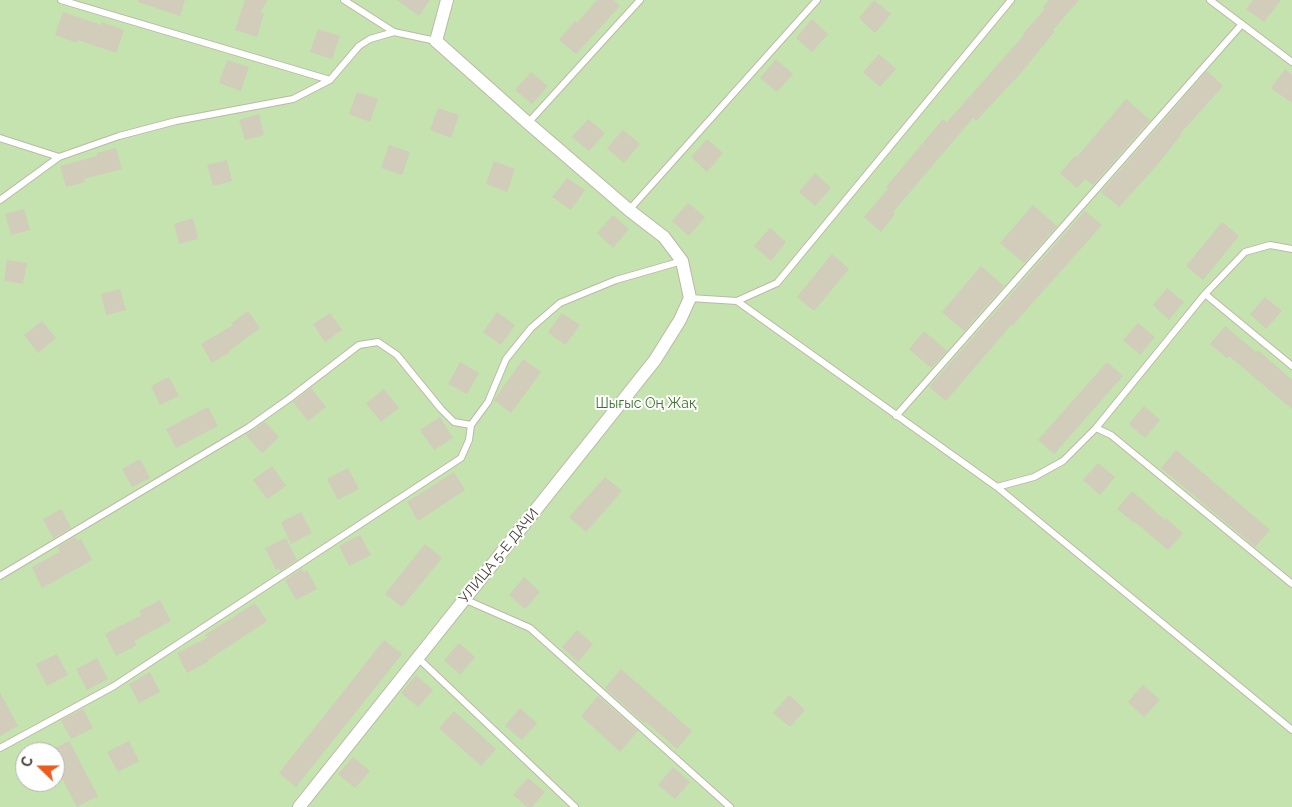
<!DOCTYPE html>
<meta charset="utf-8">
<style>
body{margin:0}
#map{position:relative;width:1292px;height:807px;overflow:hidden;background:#f1efe5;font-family:Raleway,sans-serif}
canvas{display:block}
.north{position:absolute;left:15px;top:742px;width:50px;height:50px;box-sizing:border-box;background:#fff;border:1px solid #b4b2ae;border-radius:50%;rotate:292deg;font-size:14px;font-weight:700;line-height:20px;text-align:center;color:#433f35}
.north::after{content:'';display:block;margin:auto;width:18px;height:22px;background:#ec5b20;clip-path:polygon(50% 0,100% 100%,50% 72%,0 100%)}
</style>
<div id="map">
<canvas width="1292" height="807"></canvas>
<div class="north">С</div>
</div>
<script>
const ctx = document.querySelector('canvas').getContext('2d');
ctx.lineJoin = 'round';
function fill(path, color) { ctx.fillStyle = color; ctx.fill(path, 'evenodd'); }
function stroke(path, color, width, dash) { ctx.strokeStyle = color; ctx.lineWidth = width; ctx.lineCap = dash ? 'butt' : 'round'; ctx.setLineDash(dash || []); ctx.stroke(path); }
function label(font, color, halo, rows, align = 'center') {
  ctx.font = font + ' Raleway,sans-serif'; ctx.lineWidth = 4; ctx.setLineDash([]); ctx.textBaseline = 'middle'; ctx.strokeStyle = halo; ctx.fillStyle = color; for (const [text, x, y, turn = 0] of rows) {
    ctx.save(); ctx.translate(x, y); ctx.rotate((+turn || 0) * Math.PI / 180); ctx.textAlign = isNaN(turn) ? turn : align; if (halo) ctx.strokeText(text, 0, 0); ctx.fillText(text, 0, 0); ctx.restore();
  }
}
fill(new Path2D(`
 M0 0H1292V807H0ZM25 752H55V782H25Z`), '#c5e3af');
fill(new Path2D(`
 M138 0H185L180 16 138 2Z
 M245 0H268L260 12 264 14 257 37 235 30Z
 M397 0H430L419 16Z
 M597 0H614L620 6 576 54 559 40 575 21 577 23Z
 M874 0 891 14 875 33 859 18Z
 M1049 0H1079L1053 30 1055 31 1021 73 976 121 973 118 893 212 895 214 881 232 864 217 888 189 886 187 943 119 947 122 1024 35 1023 34 1045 9 1043 7Z
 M1253 0H1281L1264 22 1246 9Z
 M63 12 101 25 102 22 124 30 116 53 78 40 77 43 55 35Z
 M812 19 828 34 812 52 796 38Z
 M318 29 340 36 332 59 310 52Z
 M879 54 896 69 880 87 863 72Z
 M776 59 793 74 777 92 760 78Z
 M227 60 249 67 241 91 219 83Z
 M1285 69 1292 75V103L1271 88Z
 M1207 71 1223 86 1180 134 1181 135 1158 164 1119 207 1101 192Z
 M531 72 548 86 532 104 515 90Z
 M357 92 378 99 370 122 349 114Z
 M1126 99 1150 120 1093 185 1085 179 1077 188 1060 173 1075 156 1077 157Z
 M438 108 459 115 451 138 430 130Z
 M259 114 264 135 245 140 239 120Z
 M588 119 605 133 589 151 572 137Z
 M623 130 640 144 624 163 607 148Z
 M707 139 723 153 707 172 691 157Z
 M389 145 410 152 402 175 381 168Z
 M116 148 122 169 84 179 85 182 66 187 60 166 97 156V153Z
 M227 160 232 181 213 186 207 165Z
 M494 161 515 169 507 192 486 184Z
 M815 173 831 188 815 206 799 192Z
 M567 178 585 190 571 210 552 197Z
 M688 203 705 217 689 236 672 221Z
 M1033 205 1057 226 1024 263 1000 243Z
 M24 209 30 230 11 235 5 214Z
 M1085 211 1102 225 1013 325 1012 324 946 401 929 387Z
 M613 215 629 229 613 248 597 233Z
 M193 218 198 239 179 244 174 224Z
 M1222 222 1239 236 1203 280 1186 266Z
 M770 228 786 242 771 261 754 246Z
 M832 254 849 269 814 311 797 297Z
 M7 260 27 263 23 284 4 281Z
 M981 266 1004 286 964 331 942 312Z
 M1167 288 1184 302 1169 320 1153 305Z
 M120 289 126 310 106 315 101 294Z
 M1265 297 1282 311 1266 329 1250 314Z
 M248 311 260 328 229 351 230 352 212 363 201 344 233 325 232 323Z
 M497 312 515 325 501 345 483 332Z
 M330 313 342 330 325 342 313 324Z
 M562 313 580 325 565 345 548 332Z
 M42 321 56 338 38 353 24 335Z
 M1138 323 1155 337 1140 355 1123 340Z
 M1225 326 1256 352 1258 350 1292 380V409L1229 356 1227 358 1210 344Z
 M924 331 947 351 931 368 909 349Z
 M523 359 541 372 511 413 494 400Z
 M460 362 479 373 467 394 448 384Z
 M1107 362 1123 376 1054 454 1038 440Z
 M169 377 179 396 160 405 151 386Z
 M311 388 326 407 308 421 293 402Z
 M384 389 399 408 381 422 366 403Z
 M1144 406 1160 420 1145 438 1129 424Z
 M208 407 218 426 176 448 166 429Z
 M440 417 453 438 434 450 420 430Z
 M265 422 279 437 262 453 246 435Z
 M1176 450 1270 530 1255 547 1161 468Z
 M140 459 150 478 132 487 122 469Z
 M1098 463 1115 477 1100 495 1083 480Z
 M272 466 286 486 267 499 253 480Z
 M348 468 359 489 338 500 327 479Z
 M454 472 465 490 418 521 407 502Z
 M605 477 622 491 586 532 569 517Z
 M1132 491 1165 520 1166 518 1183 533 1168 550 1135 522 1134 523 1117 509Z
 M61 509 71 528 53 538 43 519Z
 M301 512 312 533 291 544 281 522Z
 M360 535 371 555 349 566 339 546Z
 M75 537 77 541 81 539 92 560 42 588 32 567 60 552 58 547Z
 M286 538 297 560 280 571 279 568 276 570 265 548Z
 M425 544 442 558 402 607 385 594Z
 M302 569 303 572 307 570 317 589 296 600 285 580Z
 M524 577 540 592 525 609 509 595Z
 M160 600 171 621 134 641 137 645 116 656 105 634 142 615 139 611Z
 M255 603 267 621 208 660V662L187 673 177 653 207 638 205 635Z
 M577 630 593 644 578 662 562 647Z
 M384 640 402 654 296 787 279 773Z
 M459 643 475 657 460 675 444 660Z
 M57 654 68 675 47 686 36 664Z
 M97 658 108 679 87 690 76 669Z
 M621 669 692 731 677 749 646 722 644 723 605 688Z
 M150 672 160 692 139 703 129 684Z
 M416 675 433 690 418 707 401 693Z
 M1143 685 1160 700 1144 717 1128 702Z
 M0 692 18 726 0 736Z
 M789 695 805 710 790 727 773 713Z
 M598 696 638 731 620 752 581 716Z
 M520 708 537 723 522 740 505 726Z
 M83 709 93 728 71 739 61 720Z
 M454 711 496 749 481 766 439 728Z
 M69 741 98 796 77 807 55 765V748Z
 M129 741 139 761 118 772 107 752Z
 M353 757 370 771 355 788 338 774Z
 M673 767 690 782 675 799 658 785Z
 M528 778 545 792 532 807H527L513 795Z`), '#d2ccbb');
const lane = new Path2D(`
 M61 0 330 80
 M344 0 394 32 436 41
 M1011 0 777 283 737 301 997 487 1292 730
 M1210 0 1292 62
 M528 123 640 0
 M0 138 59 157
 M0 200 59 157 119 136 176 121 293 99 330 80 359 46 370 39 394 32
 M629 210 817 0
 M1205 294 1292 366
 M690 298 737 301
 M896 416 1242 24
 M1096 428 1111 435 1292 584
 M997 487 1034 477 1063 461 1096 428 1205 294 1245 252 1270 245 1292 249
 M0 576 249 427 290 398 359 345 378 342 397 355 441 409 454 422 471 425 488 402 506 359 531 328 560 303 616 280 682 261
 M464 599 530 628 730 807
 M418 658 575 807
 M0 748 114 686 461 458 469 440 471 425`);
const street = new Path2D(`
 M299 807 655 360 680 320 690 298 682 261 664 237 629 210 528 123 436 41 447 0`);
stroke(lane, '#bcb8a8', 8);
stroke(street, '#bcb8a8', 14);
stroke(lane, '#fff', 6);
stroke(street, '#fff', 12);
label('14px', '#3d712c', '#fff', [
 ["Шығыс Оң Жақ",646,404]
]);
label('14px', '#433f35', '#fff', [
 ["УЛИЦА 5-Е ДАЧИ",499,556,-51]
]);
</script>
